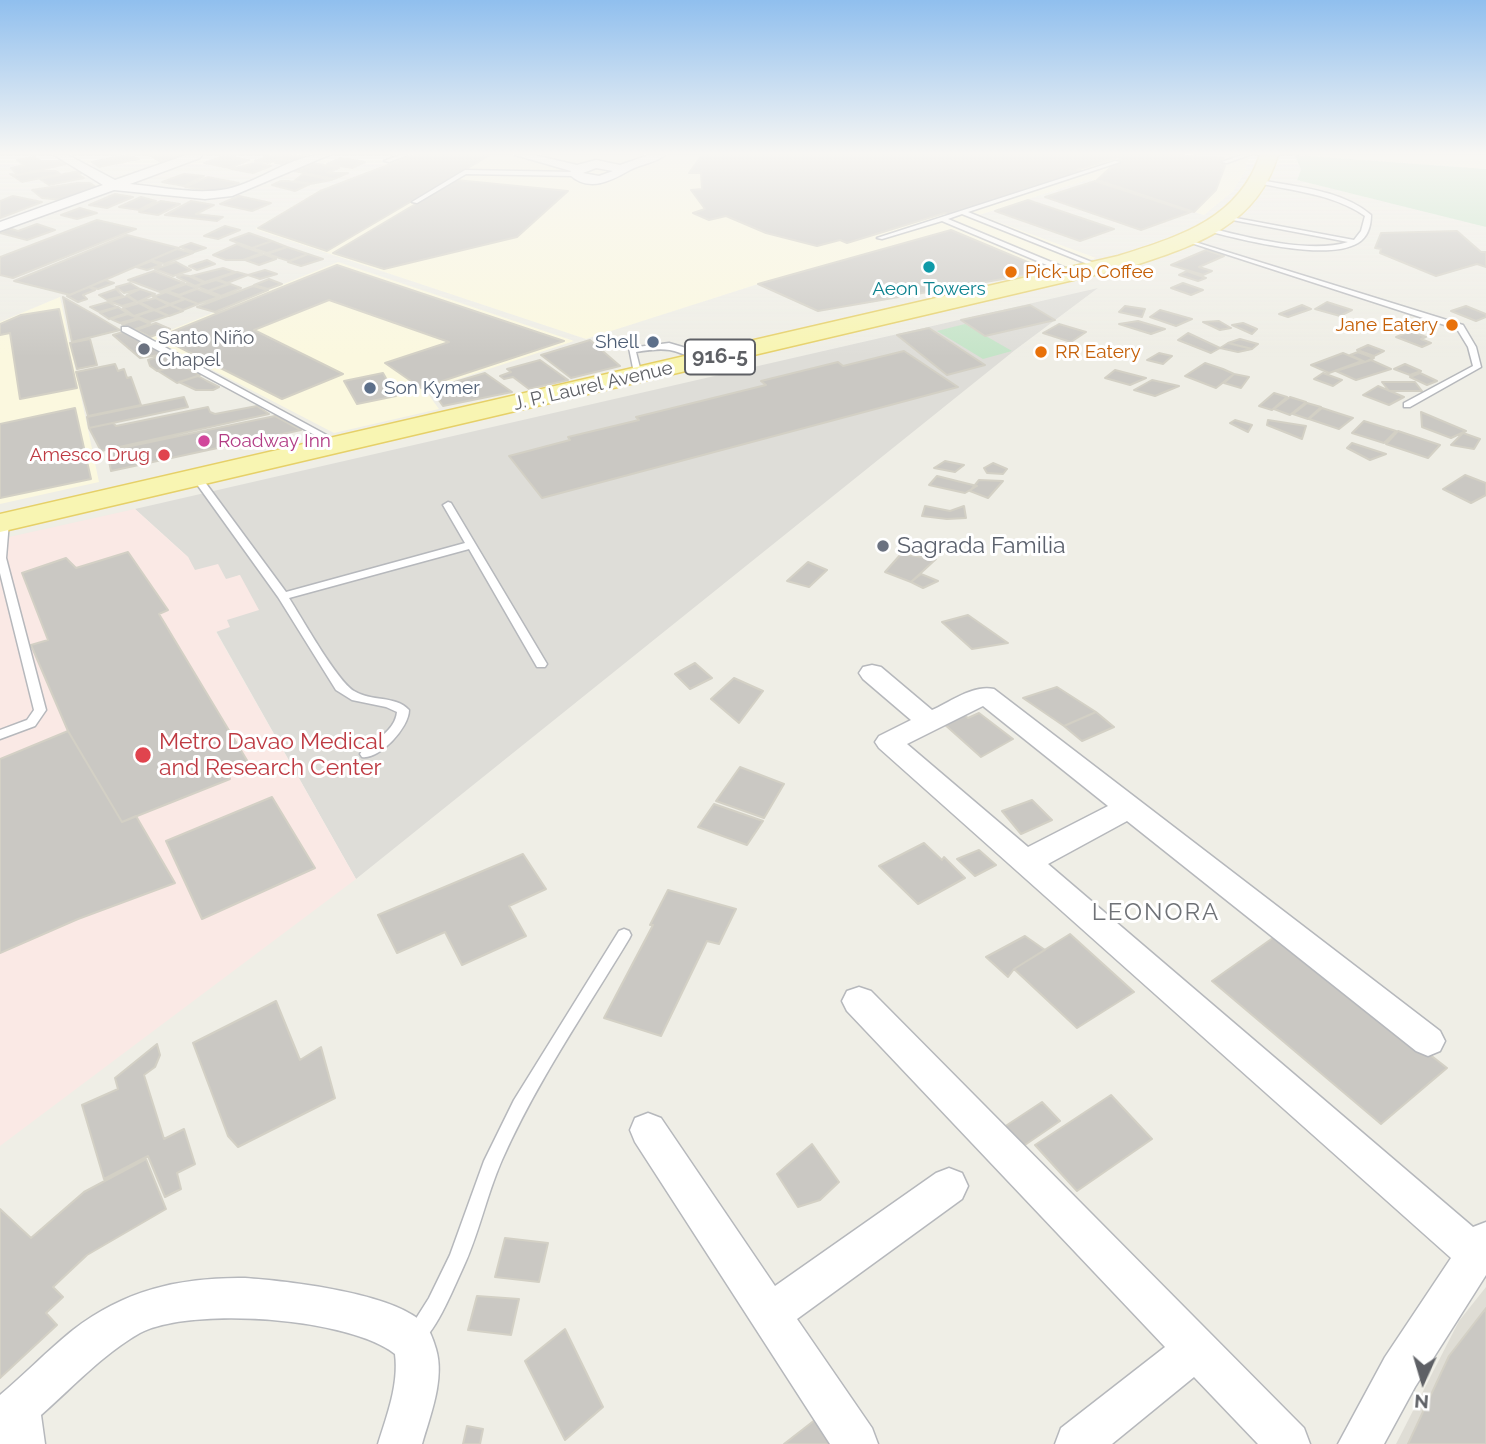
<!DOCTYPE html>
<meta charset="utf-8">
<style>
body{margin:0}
#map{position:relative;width:1486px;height:1444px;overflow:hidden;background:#efeee6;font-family:Raleway,sans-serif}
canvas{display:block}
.north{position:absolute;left:1388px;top:1346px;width:70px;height:70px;-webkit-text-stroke:5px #fff;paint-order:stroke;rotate:184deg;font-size:19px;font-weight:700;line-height:28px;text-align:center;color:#5e6065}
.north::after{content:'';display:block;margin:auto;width:24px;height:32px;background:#5e6065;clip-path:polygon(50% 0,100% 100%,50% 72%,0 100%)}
</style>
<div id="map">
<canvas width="1486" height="1444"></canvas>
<div class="north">N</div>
</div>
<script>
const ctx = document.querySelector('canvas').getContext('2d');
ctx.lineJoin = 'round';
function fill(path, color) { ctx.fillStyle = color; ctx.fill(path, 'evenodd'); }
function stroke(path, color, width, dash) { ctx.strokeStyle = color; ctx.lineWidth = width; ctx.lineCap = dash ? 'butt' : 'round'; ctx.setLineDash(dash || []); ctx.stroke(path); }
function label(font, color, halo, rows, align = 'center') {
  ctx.font = font + ' Raleway,sans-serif'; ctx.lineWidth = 6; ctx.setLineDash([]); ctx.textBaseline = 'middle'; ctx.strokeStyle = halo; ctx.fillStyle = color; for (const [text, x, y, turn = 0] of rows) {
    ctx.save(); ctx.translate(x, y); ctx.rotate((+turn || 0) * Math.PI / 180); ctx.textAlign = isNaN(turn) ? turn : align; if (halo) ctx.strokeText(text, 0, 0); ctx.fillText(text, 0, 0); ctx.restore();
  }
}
fill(new Path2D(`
 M411 155H1249L1245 171 1233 191 1204 215 1090 179 979 215 1096 258 1082 262 1049 271 818 311 758 284 586 339 255 229 318 191Z
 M1295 155H1486V169Z
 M338 262 574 341 425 390 439 409 334 433 151 338Z
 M60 297 99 482 0 504V322Z`), '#fbf8df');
fill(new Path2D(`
 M1098 288 1015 350 356 879 216 631 227 620 240 575 226 580 194 571 188 557 135 509Z`), '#deddd8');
fill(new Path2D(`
 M1486 1287V1444H1396L1459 1321Z`), '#dfddd5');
fill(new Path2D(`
 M135 509 188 557 195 570 218 564 226 579 240 575 259 610 227 620 230 627 216 632 356 879 0 1146V539Z`), '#fae9e5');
fill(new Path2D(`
 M1295 155 1486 169V227L1297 180 1301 170Z
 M965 324 1012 351 983 359 937 331Z`), '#c5e4c8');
const building = new Path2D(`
 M127 155 139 159 99 167 92 162Z
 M149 155H185L162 163Z
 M272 155H291L268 163 255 161Z
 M294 155 309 157 290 165 275 163Z
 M414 155H490L327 251 258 228 320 191Z
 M702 155H1125L1077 170 1082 171 948 214 945 213 847 243 840 240 817 246 766 233 726 216 709 220 693 213 705 209 691 190 702 189 701 173H689Z
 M1124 155H1179L1224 158 1225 166 1216 190 1194 212 1097 180Z
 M224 156 249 160 229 168 204 163Z
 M34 157 41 161H60L66 164 18 175 11 168 24 165 17 160Z
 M341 158 365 162 352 168 327 164Z
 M255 163 271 166 253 173 231 169Z
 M314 163 339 168 327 173H348L334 179 294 171Z
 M40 171H56L60 174 22 182 10 174 18 175Z
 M79 171 82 173 78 174 84 178 49 185 40 179Z
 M184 174 204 176 184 186 162 182Z
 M303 174 332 180 310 184 294 181Z
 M208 177 239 183 216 192 185 187Z
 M456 180 568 191 517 237 384 269 333 253Z
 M281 181H288L310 184 295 191 272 185Z
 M1095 181 1191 212 1141 230 1045 197Z
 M77 183H90L99 189 63 200 42 198 32 190Z
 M115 194 133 197 107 208 89 205Z
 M13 196 42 202 0 218V201Z
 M239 196 271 203 252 211 220 204Z
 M141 197 156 201 139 210 119 207Z
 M1028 200 1114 229 1080 241 995 211Z
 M161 201 180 204 158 215 139 212Z
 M191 201 214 205 196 214 223 217 217 221 165 215Z
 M80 208 97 213 77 219 61 215Z
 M97 220 136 229 13 278 0 275V257Z
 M37 224 55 230 27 240 0 233 9 228 18 231Z
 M225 226 240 230 218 239 204 236Z
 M951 230 1049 271 818 311 758 284Z
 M1457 231 1481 252H1486V267L1477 264 1436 276 1380 253 1381 249 1375 248 1381 233Z
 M249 233 272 241 252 248 230 240Z
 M127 235 179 248 70 295 14 281Z
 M272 241 287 247 267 253 252 248Z
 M191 243 206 248 194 252 180 247Z
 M237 244 247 248 262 253 243 260H226L213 255Z
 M287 247 308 254 289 261 267 254Z
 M177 249 193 253 164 264 151 260Z
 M1206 250 1224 256 1199 267 1212 271 1203 275 1171 265Z
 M264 254 276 259 259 265 245 260Z
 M308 254 323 259 301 266 288 262Z
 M207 260 215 264 197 270 189 266Z
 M151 261 161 265 147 270 136 267Z
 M176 262 191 270 173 276 155 269Z
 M337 265 564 341 421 388 385 363 449 342 329 300 254 330 343 374 282 399 159 337Z
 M223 268 235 272 205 282 191 276Z
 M265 270 277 274 260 279 248 275Z
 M154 271 184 283 160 292 128 280Z
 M1187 271 1206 278 1198 281 1179 275Z
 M237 272 248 275 227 283 217 279Z
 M183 275 189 276 204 283 195 286 177 277Z
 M269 279 282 284 268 289 254 285Z
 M105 280 114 283 98 289 89 287Z
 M216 280 228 284 208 291 196 286Z
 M130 283 140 289 124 293 116 287Z
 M1183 283 1203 290 1191 295 1171 288Z
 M186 284 197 288 179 295 167 291Z
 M230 284 241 288 221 296 209 291Z
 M253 286 268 290 215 312 197 307Z
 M89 287 95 290 83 295 87 299 78 302 67 296Z
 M116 289 123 296 107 300 99 295Z
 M140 289 155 294 138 302 127 295Z
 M197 289 219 297 198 304 178 296Z
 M166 292 174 295 184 299 170 304 153 297Z
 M127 296 136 302 122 306 109 301Z
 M63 297 95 315 120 330 72 342Z
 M156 298 169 305 155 310 139 302Z
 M185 299 198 304 183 310 170 305Z
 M108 302 117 307 99 312 90 307Z
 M1327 302 1352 310 1340 316 1315 309Z
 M139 303 152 310 134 316 123 308Z
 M170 305 183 311 169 316 156 310Z
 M1030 305 1055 320 985 336 961 320Z
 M1302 305 1311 309 1288 317 1279 314Z
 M1125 306 1145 309 1142 317 1119 312Z
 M1466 306 1486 314V317L1476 321 1451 311Z
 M118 307 127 313 109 319 100 313Z
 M59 309 77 388 20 399 10 333 0 335V324L21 315Z
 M154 310 168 316 150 322 136 316Z
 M1160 310 1192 319 1176 326 1150 317Z
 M128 314 138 318 120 323 111 319Z
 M139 319 150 324 133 330 122 324Z
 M1138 321 1165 329 1151 334 1119 324Z
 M1219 321 1231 328 1220 330 1203 322Z
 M156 323 170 329 150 337 136 330Z
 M1243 323 1257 329 1252 334 1232 325Z
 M1059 324 1086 332 1071 342 1043 333Z
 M929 328 985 365 947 375 897 335Z
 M1411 331 1426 337 1421 339 1431 343 1422 347 1396 337Z
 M123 332 165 354 140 358 113 335Z
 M1188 333 1220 348 1211 353 1178 340Z
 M90 339 97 365 77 369 70 343Z
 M1240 339 1258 344 1252 349 1228 343Z
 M590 340 620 366 571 378 541 355Z
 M1228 343 1252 349 1238 352 1220 348Z
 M1368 345 1384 351 1374 356 1357 350Z
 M904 351 958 387 542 498 509 456 570 440 568 437 639 420 636 417 766 385 761 381 838 362 843 366Z
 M1358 352 1374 358 1365 362 1350 355Z
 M1159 353 1172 356 1163 364 1147 360Z
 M1343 353 1362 361 1329 373 1311 365Z
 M163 355 178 364 157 371 150 366 148 360Z
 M540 360 568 380 529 389 513 377 504 379 500 376 511 372 507 369Z
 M1371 360 1391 369 1356 380 1336 371Z
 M1205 363 1223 369 1234 374 1216 388 1185 376Z
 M115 364 118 371 124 369 127 378 131 377 141 405 88 416 76 372Z
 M180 364 200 375 177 383 158 371Z
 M1405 364 1421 371 1410 375 1394 369Z
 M1115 370 1146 378 1130 385 1105 378Z
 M383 373 396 396 357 404 344 381Z
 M485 373 512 392 443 406 431 389Z
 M1323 373 1342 380 1333 386 1314 379Z
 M1420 373 1437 381 1427 385 1410 377Z
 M1234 374 1249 377 1241 388 1224 383Z
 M198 376 207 381 219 387 213 390H196L179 382Z
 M1152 380 1179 386 1155 396 1134 390Z
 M1382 382H1415L1422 391H1389Z
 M1378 386 1404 397 1389 405 1363 395Z
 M1274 393 1287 397 1272 410 1259 406Z
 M184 397 188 407 89 428 87 417Z
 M1290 397 1306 402 1290 415 1274 409Z
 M1307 403 1321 407 1308 419 1293 414Z
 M257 406 269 414 101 451 89 428 113 423 116 426 208 407 210 412 215 414Z
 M75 408 91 479 0 498V424Z
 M1322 408 1353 418 1339 429 1309 419Z
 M1421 412 1466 431 1451 438 1422 427Z
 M275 416 301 430 111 471 107 451Z
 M1235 420 1252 425 1248 432 1230 423Z
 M1268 420 1306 426 1302 439 1267 425Z
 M1364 421 1396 431 1384 443 1352 433Z
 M1398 431 1440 445 1428 458 1386 444Z
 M1463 433 1480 439 1474 449 1451 445Z
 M1352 443 1386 454 1370 460 1347 448Z
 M945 461 964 465 955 472 934 468Z
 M993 463 1007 469 1003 474 987 473 984 468Z
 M1465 475 1486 483V495L1471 503 1443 489Z
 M937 476 977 486 965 493 929 485Z
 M979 480 1003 481 988 498 970 491Z
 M925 506 950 511 964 506 966 518 947 519 922 516Z
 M128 552 168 610 159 614 248 762 227 772 230 779 122 822 68 731 31 645 48 640 22 573 66 558 76 568Z
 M901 554 936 559 911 582 885 572Z
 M808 562 827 570 809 587 787 581Z
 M921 574 938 581 923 588 911 582Z
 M968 615 1008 643 972 649 942 622Z
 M695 663 712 678 690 689 675 674Z
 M734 678 763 691 739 723 711 699Z
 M1057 687 1096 712 1064 726 1023 698Z
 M1096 712 1114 727 1082 741 1064 726Z
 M961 713 968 718 979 713 1013 739 981 757 943 723Z
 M68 731 122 822 136 816 175 883 78 919 0 953V759Z
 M740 767 784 784 764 818 716 801Z
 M272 797 315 868 202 919 166 841Z
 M1032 800 1052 820 1021 834 1002 811Z
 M714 804 763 821 747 845 698 827Z
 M924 843 942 860 944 857 965 878 918 904 879 866Z
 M979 850 996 865 975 876 957 859Z
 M523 854 546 889 509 906 526 936 462 965 445 932 397 953 378 915Z
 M668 890 736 909 719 944 707 941 661 1036 604 1018 653 925H650Z
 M1070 934 1134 992 1077 1028 1014 969Z
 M1277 935 1447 1068 1381 1124 1212 981Z
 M1025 936 1045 950 1014 969 1008 977 986 957Z
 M276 1001 300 1060 321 1047 335 1098 238 1147 228 1136 193 1043Z
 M157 1044 160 1055 155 1067 144 1075 164 1139 184 1129 195 1164 177 1173 181 1189 165 1197 148 1156 104 1179 82 1105 118 1089 115 1078Z
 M1111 1095 1152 1139 1077 1191 1035 1145Z
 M1042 1102 1060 1121 1019 1149 1001 1129Z
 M812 1144 839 1182 820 1200 798 1207 777 1174Z
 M146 1159 166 1209 87 1255 53 1287 63 1297 46 1313 57 1325 0 1378V1209L31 1238 84 1192Z
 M505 1238 548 1243 539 1282 495 1277Z
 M477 1296 519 1299 511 1335 468 1330Z
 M1486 1308V1444H1408L1449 1356Z
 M565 1329 603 1407 565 1440 525 1361Z
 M820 1416 838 1444H784Z
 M467 1426 483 1429 480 1444H463Z`);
fill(building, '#cac8c3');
stroke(building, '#d3d0c5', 2);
const service = new Path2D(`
 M400 155H407L389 162 384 161Z
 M1242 155H1249L1227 163 1222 162Z
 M1115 161 1120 162 968 212 1104 267V269H1100L962 214 948 219 1080 274 1073 276 942 221 882 239 877 238Z
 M465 170 575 172 578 174 575 176 466 174 417 203 412 202Z
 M1260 180C1297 187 1342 190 1371 215 1371 225 1368 237 1358 243 1326 262 1238 239 1204 230L1203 229 1206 227C1245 237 1310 254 1348 242L1222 218 1225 216 1354 240 1361 231 1365 216C1333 194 1294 191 1258 183Z
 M1182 238 1463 325 1476 347 1481 367 1410 407H1404V403L1473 366 1468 347 1457 329 1182 240Z
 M122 327H128L343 444 341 446H335L122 331Z
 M669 343 686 348 707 361 700 363C675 348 665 347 636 352L642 376 635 378 629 348Z
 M196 473 199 474 286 592 465 543 443 505 448 502 451 503 547 664 545 667H537L469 549 289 598C302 618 337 681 354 691 371 702 395 695 409 710 409 728 379 760 362 757L360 754 362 751C375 740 395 731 397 712L386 707 352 700 336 690 278 597 191 476Z
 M4 519 9 522 6 558 46 710 35 726 0 739V730L27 720 34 710 0 573V521Z
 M624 929 629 931 631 935 629 939C585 1012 536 1083 502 1160 486 1196 479 1235 462 1270 453 1289 434 1338 415 1346L408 1343 405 1336 429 1298 450 1255 484 1161 514 1100 619 931Z`);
const minor = new Path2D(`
 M54 155H68L115 180 186 155H202L200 158 130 184C162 187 196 195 227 189 262 182 294 152 329 155L232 196 205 199 114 190 0 231V222L103 185Z
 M515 155H534L577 165 596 160 620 165 649 155H665C655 163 641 164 630 170 611 181 588 193 569 174L571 171ZM596 168 613 171 599 176 583 173Z
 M872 665 881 667 932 710C950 702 974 684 994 689L1440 1031 1445 1041 1440 1051 1428 1056 1416 1051 1127 821 1048 864 1473 1227 1486 1222V1275L1415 1387 1384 1444H1338L1385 1357 1451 1258 879 748 875 742 879 736 911 720 863 679 859 673 863 667ZM983 706 1108 806 1028 847 907 744Z
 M859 987 871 991 1304 1428 1310 1444H1258L1194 1377 1112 1444H1055L1061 1428 1165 1347 847 1011 842 1001 847 991Z
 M648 1113 661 1118 775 1286 936 1173 949 1168 962 1173 968 1186 962 1199 797 1319 872 1428 878 1444H830L635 1142 630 1130 635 1118Z
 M245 1278C287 1281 397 1293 425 1325 430 1330 434 1342 436 1349 445 1379 430 1416 422 1444H378C387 1415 399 1384 395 1354 350 1318 192 1306 140 1333 103 1354 73 1387 41 1415L45 1444H0V1395C25 1374 48 1350 73 1330 124 1290 181 1277 245 1278Z`);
const primary = new Path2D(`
 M1260 155H1278C1257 225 1197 245 1133 266L0 532V514L1118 256C1178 237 1238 220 1260 155Z`);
stroke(service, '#b6b8bc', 3);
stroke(minor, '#b6b8bc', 3);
stroke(primary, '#e6d068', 3);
fill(service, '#fff');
fill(minor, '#fff');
fill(primary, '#f8f5b2');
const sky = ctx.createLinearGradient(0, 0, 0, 357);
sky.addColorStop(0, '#90bfee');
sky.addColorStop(0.43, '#f8f7f4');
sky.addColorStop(1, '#f8f7f400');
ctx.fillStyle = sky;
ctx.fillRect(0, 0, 1486, 357);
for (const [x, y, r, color] of [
 [929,267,7,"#0f9aa8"],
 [1011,272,7,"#e8710a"],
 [1452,325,7,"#e8710a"],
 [653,342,7,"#5c6f8a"],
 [144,349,7,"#6b7280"],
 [1041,352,7,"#e8710a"],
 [370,388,7,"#5c6f8a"],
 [204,441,7,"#d1479c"],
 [164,455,7,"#e0444e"],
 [883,546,7,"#6b7280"],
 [143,755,9,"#e0444e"]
]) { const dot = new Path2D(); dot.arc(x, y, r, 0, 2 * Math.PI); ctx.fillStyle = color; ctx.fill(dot); stroke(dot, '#fff', 2.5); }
label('19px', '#c56008', '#fff', [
 ["Pick-up Coffee",1025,272],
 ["Jane Eatery",1438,325,"right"],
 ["RR Eatery",1055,352]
], 'left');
label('19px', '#0d838f', '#fff', [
 ["Aeon Towers",929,289]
]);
label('19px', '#5b616d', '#fff', [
 ["Santo Niño",158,338],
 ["Chapel",158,360]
], 'left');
label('19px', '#4e5e75', '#fff', [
 ["Shell",639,342],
 ["Son Kymer",384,388,"left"]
], 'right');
label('19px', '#5e6065', '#fff', [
 ["J. P. Laurel Avenue",593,386,-13]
]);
label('19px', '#b23c85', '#fff', [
 ["Roadway Inn",218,441]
], 'left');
label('19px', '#be3a42', '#fff', [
 ["Amesco Drug",150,455]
], 'right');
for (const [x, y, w] of [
 [720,357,70]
]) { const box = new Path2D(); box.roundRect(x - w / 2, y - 17.5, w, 35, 5); ctx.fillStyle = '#fff'; ctx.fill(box); stroke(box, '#5e6065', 2); }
label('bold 21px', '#5e6065', null, [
 ["916-5",720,357]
]);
label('23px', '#5b616d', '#fff', [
 ["Sagrada Familia",897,546]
], 'left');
label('23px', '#be3a42', '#fff', [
 ["Metro Davao Medical",159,742],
 ["and Research Center",159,768]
], 'left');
ctx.letterSpacing = '2px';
label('24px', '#6f7277', '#fff', [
 ["LEONORA",1156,913]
]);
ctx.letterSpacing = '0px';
</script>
